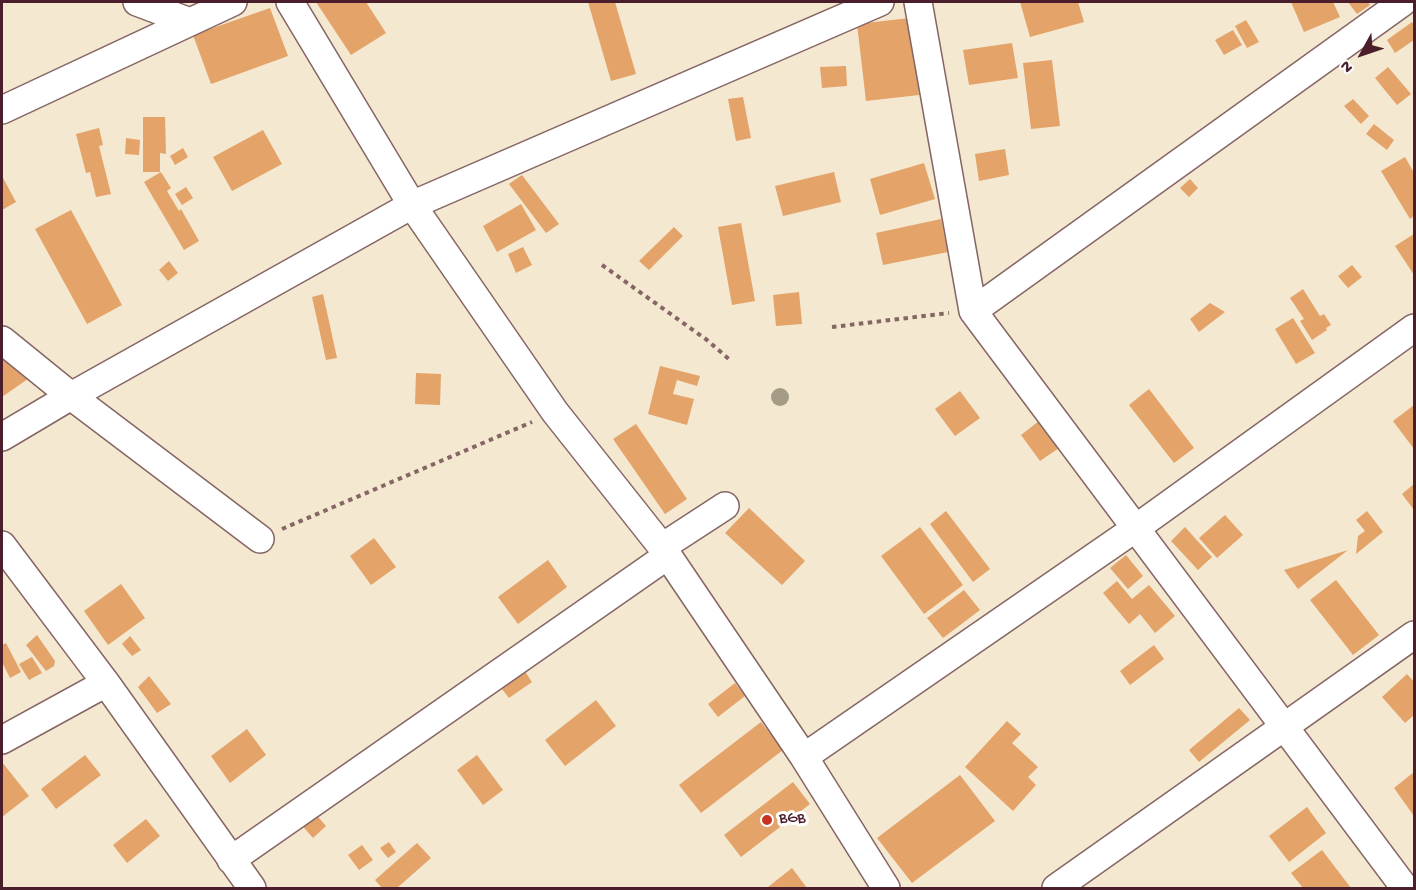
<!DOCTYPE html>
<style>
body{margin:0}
#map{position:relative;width:1416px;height:890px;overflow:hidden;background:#f4e8d0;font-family:"Gochi Hand",sans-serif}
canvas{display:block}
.frame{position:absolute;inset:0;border:3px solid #4a1f2b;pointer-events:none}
.north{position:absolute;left:1332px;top:24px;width:60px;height:60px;-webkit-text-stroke:4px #fff;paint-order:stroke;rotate:230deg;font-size:16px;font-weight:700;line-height:24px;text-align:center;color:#4a1f2b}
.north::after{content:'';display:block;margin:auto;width:21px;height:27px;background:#4a1f2b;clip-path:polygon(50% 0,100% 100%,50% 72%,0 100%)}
</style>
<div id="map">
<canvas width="1416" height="890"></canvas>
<div class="frame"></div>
<div class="north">N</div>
</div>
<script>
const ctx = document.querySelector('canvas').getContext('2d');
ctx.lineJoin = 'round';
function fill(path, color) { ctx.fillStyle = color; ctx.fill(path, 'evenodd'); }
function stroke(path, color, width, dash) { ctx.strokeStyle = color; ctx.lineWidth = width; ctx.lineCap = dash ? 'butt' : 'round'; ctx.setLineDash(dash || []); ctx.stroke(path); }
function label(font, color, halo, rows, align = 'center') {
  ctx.font = font + ' "Gochi Hand",sans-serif'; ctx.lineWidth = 6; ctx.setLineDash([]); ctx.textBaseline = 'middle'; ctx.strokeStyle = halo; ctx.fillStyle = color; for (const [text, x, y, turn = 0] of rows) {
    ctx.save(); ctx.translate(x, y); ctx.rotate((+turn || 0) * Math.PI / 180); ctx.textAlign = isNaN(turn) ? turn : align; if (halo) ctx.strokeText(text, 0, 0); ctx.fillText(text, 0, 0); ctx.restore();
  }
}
fill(new Path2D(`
 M316 2H366L386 33 351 55Z
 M588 2H615L636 74 611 81Z
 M1020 2H1078L1084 22 1030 37Z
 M1291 2H1333L1340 17 1304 32Z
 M1348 2H1368L1370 5 1357 14Z
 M270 8 288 56 211 84 193 35Z
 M910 18 919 95 866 101 857 24Z
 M1246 20 1259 42 1247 48 1235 26Z
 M1412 22 1414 25V40L1395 53 1387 40Z
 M1233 30 1242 45 1224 55 1215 40Z
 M1012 43 1018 78 969 85 963 50Z
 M1052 60 1060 126 1031 129 1023 63Z
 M846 66 847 86 822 88 820 67Z
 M1388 67 1411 94 1397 105 1375 78Z
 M743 97 751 138 736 141 728 99Z
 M1353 99 1369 116 1361 124 1344 106Z
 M143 117H165L166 154 160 153V172H143Z
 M1374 124 1394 140 1387 150 1366 134Z
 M99 128 103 145 99 146 111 194 96 197 90 172 86 173 76 134Z
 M263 130 282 164 232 191 213 157Z
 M126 138 140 140 139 155 125 154Z
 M183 148 188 157 175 165 170 156Z
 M1005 149 1009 175 979 181 975 154Z
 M1405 157 1414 173V216L1410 219 1381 171Z
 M924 163 935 199 880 215 870 179Z
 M161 172 171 188 167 191 179 211 181 209 199 241 184 250 144 182Z
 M834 172 841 202 783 216 775 186Z
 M522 175 559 224 546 233 509 184Z
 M2 176 16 202 2 210Z
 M1190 179 1198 188 1189 197 1180 188Z
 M186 187 193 198 182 205 175 194Z
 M521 204 536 230 497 252 483 226Z
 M71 210 122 305 87 324 35 229Z
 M941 219 948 252 883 265 876 233Z
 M741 223 755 301 732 305 718 227Z
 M674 227 683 236 649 270 639 261Z
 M1414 234V275L1395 246Z
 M523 247 532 265 516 273 508 254Z
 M169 261 178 273 168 281 159 270Z
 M1352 265 1362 277 1348 288 1338 276Z
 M1303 289 1320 316 1324 314 1331 325 1326 328 1327 330 1312 340 1300 321 1304 319 1290 298Z
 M799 292 802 324 776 326 773 295Z
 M323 294 337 358 326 360 312 297Z
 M1210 303 1225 312 1199 332 1190 319Z
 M1293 318 1315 353 1296 364 1275 329Z
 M2 352 32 376 2 397Z
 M660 366 700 376 697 386 677 380 673 394 694 399 687 425 648 414Z
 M416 373 441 374 440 405 415 404Z
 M1149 389 1194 448 1174 463 1129 405Z
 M960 391 980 418 955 436 935 409Z
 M1414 405V449L1393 421Z
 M1039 421 1059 448 1040 461 1021 435Z
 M636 424 687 499 665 514 613 439Z
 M1414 484V510L1402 494Z
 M749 508 805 561 782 585 725 533Z
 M946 511 990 569 973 582 930 524Z
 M1367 511 1383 532 1356 554 1358 536 1365 531 1356 520Z
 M1225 515 1243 535 1217 558 1199 538Z
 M920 527 963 585 924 614 881 556Z
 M1185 527 1212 557 1198 570 1171 541Z
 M374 538 396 567 371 585 350 556Z
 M1348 550 1298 589 1284 570Z
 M1126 555 1143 576 1128 589 1110 568Z
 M548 560 567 587 518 624 498 597Z
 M1336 580 1379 635 1353 655 1310 600Z
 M1117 581 1132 599 1149 585 1175 616 1155 633 1140 614 1129 624 1103 593Z
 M121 584 145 618 108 645 84 611Z
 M964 590 980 610 943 638 927 618Z
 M37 635 55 661 54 666 46 671 26 645Z
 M130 636 141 650 132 656 122 644Z
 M6 643 21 672 10 678 2 662V645Z
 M1154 645 1164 659 1130 685 1120 671Z
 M32 657 42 673 29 680 19 664Z
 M522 667 532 682 509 698 498 684Z
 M1407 674 1414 682V715L1405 723 1382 697Z
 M149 676 171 704 157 713 138 687Z
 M735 683 745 696 718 717 708 704Z
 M596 700 616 726 565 766 545 740Z
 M1239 708 1250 720 1199 762 1189 750Z
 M1007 721 1021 734 1012 743 1038 767 1028 777 1036 785 1013 811 965 767Z
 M761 722 783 750 701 813 679 785Z
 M247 729 266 755 230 783 211 756Z
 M85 755 101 775 56 809 41 789Z
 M477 755 503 790 483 805 457 770Z
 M2 762 29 796 2 817Z
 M1414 772V816L1394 788Z
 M960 775 995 821 912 883 877 838Z
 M793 782 810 804 741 857 724 835Z
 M1307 807 1326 833 1289 862 1269 836Z
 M312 810 326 826 313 838 299 822Z
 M146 819 160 836 127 863 113 845Z
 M389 842 396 852 388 858 380 848Z
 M417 843 431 858 397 888H382L375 880Z
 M362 845 373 860 359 870 348 855Z
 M1322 850 1351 888H1303L1291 873Z
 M792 868 807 888H769L768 887Z`), '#e3a369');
const minor = new Path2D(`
 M137 2 190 22
 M290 2 412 205 555 412 662 547 804 757 886 888
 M918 2 973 311 1405 888
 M2 110 233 2
 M973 311 1403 2
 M2 340 71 396 260 539
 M2 437 71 396 412 205 880 2
 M2 545 106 683 252 888
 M662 547 725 506
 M2 740 106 683
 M804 757 1136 528 1414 328
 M231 860 667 556
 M1056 888 1414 635`);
stroke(minor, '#866565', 30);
stroke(new Path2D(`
 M602 265 707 340 730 360
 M832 327 949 313
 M282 529 532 422`), '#866565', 4, [4.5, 4.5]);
stroke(minor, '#fff', 27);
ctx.fillStyle = '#a49b86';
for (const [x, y] of [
 [780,397]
]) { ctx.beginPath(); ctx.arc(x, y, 9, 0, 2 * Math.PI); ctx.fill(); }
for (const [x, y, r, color] of [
 [767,820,6,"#c8321e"]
]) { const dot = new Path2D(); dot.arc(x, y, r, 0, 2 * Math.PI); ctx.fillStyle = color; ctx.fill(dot); stroke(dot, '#fff', 2); }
label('16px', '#4a1f2b', '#fff', [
 ["BGB",779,820]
], 'left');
</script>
